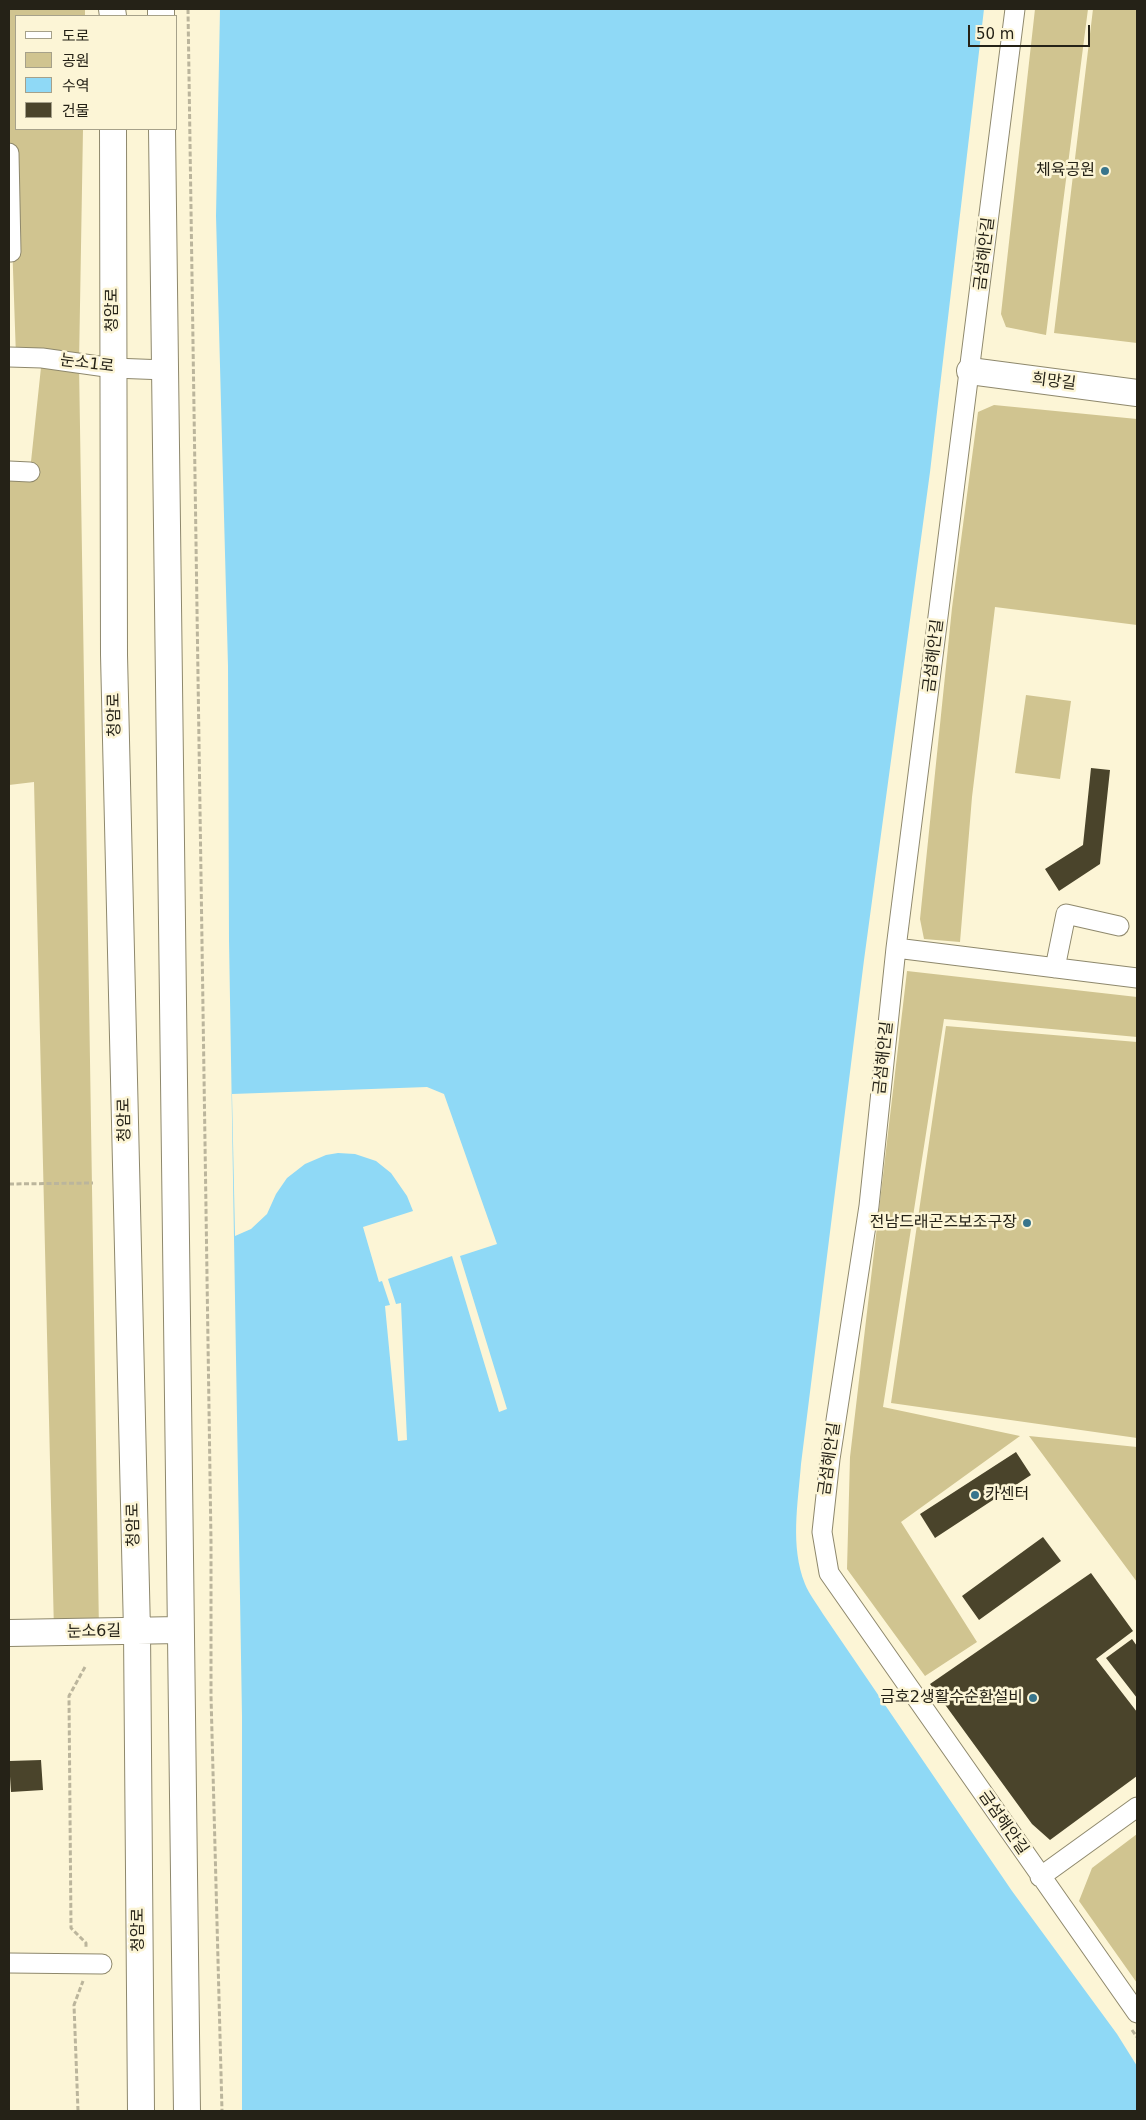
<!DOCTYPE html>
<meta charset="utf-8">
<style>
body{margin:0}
#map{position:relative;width:1146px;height:2120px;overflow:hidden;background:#fcf5d6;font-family:"DejaVu Sans","Noto Sans KR",sans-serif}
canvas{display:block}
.frame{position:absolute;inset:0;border:10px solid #252217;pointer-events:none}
.legend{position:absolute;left:15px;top:15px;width:162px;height:115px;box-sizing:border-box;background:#fcf5d6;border:1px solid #a6a18a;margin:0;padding:6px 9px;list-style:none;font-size:15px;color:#252217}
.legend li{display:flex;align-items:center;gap:10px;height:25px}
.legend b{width:25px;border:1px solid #a6a18a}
.scale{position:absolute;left:968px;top:25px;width:122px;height:22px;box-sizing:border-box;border:2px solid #252217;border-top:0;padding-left:6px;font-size:15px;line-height:18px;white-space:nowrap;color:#252217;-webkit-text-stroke:4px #fcf5d6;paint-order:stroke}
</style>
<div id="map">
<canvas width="1146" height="2120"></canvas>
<div class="frame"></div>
<ul class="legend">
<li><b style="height:6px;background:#fff"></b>도로</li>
<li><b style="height:14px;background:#d0c490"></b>공원</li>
<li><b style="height:14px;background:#8fd9f6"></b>수역</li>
<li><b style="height:14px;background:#4a442b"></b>건물</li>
</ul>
<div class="scale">50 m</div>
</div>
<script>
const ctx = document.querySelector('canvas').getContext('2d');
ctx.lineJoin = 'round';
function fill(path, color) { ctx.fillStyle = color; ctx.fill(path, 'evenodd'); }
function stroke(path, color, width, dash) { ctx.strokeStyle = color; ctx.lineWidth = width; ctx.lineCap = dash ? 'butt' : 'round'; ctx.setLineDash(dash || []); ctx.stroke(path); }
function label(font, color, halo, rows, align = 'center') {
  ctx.font = font + ' "DejaVu Sans","Noto Sans KR",sans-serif'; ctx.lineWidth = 5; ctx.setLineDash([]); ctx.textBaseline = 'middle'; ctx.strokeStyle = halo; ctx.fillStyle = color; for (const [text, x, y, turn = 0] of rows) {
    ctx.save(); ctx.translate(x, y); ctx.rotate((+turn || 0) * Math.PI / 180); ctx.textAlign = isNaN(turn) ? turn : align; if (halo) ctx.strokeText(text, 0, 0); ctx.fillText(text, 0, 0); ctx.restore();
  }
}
fill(new Path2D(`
 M9 9H85V16H16V129H83L79 364 99 1631 54 1632 34 782 9 785V471H30L42 358 16 357 9 153Z
 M1035 9H1088L1046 335 1006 327 1001 314Z
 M1093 9H1137V343L1054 333Z
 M994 405 1137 419V625L995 607 972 797 960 942 924 939 920 919 952 608 978 412Z
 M1026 695 1071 701 1060 779 1015 773Z
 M907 971 1137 997V1037L944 1019 883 1407 1020 1436 901 1522 977 1642 925 1676 847 1569 850 1457Z
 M946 1026 1137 1042V1438L891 1403Z
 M1029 1436 1137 1447V1582Z
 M1137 1834V1983L1079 1901 1092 1868Z`), '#d0c490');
fill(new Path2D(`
 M220 9H984L930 472 864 960 801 1464C798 1504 790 1546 805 1584 809 1594 817 1604 823 1614L1012 1891 1117 2034 1137 2066V2111H242V1716L229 940 228 666 216 216Z`), '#8fd9f6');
fill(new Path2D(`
 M427 1087 444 1094 497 1244 460 1256 507 1409 499 1412 452 1256 388 1279 396 1304 401 1303 407 1440 398 1441 385 1306 390 1305 382 1281 379 1282 363 1227 413 1211 407 1196 391 1173 376 1161 355 1154 338 1153 326 1155 305 1164 287 1178 276 1194 267 1214 251 1229 235 1236 232 1094Z`), '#fcf5d6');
fill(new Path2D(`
 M1091 768 1110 770 1100 864 1059 891 1045 869 1083 845Z
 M1016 1452 1031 1475 935 1538 920 1514Z
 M1043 1537 1061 1561 979 1620 962 1596Z
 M1091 1573 1133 1631 1096 1659 1137 1712V1776L1050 1840 1032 1824 930 1684Z
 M1132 1639 1137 1646V1698L1106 1658Z
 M41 1760 43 1790 11 1792 9 1761Z`), '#4a442b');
const street = new Path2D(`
 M1015 9 896 948 869 1206 830 1459 822 1532 829 1573 1137 2013
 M9 153 11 252H9
 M9 357 42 358 113 368 166 370
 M9 471 30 472
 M896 948 1137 978
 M1055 968 1066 914 1119 926
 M1040 1877 1137 1807
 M9 1963 102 1964`);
const secondary = new Path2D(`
 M112 9 113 16
 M161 9V16
 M113 129 114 655 137 1631 141 2111
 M162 129 187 2111
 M970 371 1137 393
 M9 1633 179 1630`);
stroke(street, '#8e886c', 21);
stroke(secondary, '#8e886c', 28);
stroke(new Path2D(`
 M188 9 211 1542V1696L222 2111
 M9 1184 93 1183
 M85 1667 69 1696 71 1928 86 1943V1948
 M1132 2030 1137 2037
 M78 2111 74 2005 83 1981`), '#bbb59c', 3, [5, 2.5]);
stroke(street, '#fff', 19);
stroke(secondary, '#fff', 26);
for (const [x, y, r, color] of [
 [1105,171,5,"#38758c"],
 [1027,1223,5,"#38758c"],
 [975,1495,5,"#38758c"],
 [1033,1698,5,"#38758c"]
]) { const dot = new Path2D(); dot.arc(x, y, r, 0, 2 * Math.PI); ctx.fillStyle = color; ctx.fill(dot); stroke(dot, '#fcf5d6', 2); }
label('16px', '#252217', '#fcf5d6', [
 ["체육공원",1095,171],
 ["전남드래곤즈보조구장",1017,1223],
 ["카센터",985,1495,"left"],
 ["금호2생활수순환설비",1023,1698]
], 'right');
label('16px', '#252217', '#fcf5d6', [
 ["금섬해안길",985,254,-83],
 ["청암로",113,310,-90],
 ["눈소1로",87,364,7],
 ["희망길",1054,382,7],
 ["금섬해안길",934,656,-83],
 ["청암로",115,715,-91],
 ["금섬해안길",884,1058,-84],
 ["청암로",125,1120,-91],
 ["금섬해안길",830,1459,-82],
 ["청암로",134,1525,-91],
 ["눈소6길",94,1632,-1],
 ["금섬해안길",1003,1823,55],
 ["청암로",139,1930,-90]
]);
</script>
